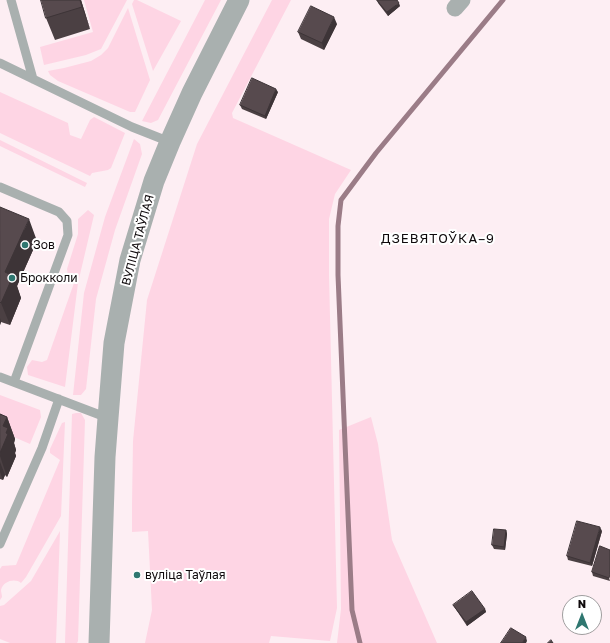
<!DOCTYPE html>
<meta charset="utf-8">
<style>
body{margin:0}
#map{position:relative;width:610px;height:643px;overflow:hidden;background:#fdeef3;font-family:"Golos Text",sans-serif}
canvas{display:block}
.north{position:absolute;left:562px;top:595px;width:40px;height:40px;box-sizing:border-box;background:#fff;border:1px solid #9f9d9e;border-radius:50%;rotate:0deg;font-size:11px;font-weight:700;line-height:16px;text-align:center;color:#0f0a0c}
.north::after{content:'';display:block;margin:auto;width:14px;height:18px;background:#2f7770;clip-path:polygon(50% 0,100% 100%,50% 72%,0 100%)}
</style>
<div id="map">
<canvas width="610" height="643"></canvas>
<div class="north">N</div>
</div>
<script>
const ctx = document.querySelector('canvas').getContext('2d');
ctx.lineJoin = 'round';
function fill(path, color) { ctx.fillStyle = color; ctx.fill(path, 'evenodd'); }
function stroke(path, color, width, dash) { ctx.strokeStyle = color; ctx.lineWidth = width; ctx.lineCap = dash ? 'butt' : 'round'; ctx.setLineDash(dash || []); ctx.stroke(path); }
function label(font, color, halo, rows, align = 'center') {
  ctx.font = font + ' "Golos Text",sans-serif'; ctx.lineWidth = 4; ctx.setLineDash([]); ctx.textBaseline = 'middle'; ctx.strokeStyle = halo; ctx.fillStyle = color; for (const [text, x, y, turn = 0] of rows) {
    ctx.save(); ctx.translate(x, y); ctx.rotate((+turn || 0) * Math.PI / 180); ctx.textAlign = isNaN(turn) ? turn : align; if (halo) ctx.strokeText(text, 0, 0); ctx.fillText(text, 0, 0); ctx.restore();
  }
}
fill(new Path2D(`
 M84 0H127L101 49 86 55 44 65 40 47 93 32Z
 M134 0H137L181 21 153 71 132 4Z
 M205 0H221L158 120 151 123 142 121Z
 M272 0H291L232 113 233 118 351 170 335 194 329 219V275L337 608 330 641 271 636 269 643H145L152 610 148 531 132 532V504L133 441 147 300 197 144Z
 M128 8 150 80 135 112H130L58 81 50 75 48 71 64 68 91 61 101 55 108 48Z
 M0 92 68 123 70 135 81 139 90 120 94 117 125 133 111 168 108 170 92 173 90 176 0 133Z
 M134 139 140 144 142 154 115 230 96 299 86 389 81 395H73L84 293 105 217Z
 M0 140 87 183 85 187 0 146Z
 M88 210 94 215 78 283 65 387 28 375 27 367 32 360 42 362 47 360 74 283 68 276 67 269 78 234V219Z
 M0 395 40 410 41 417 30 444 0 431Z
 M76 413H81L85 420 78 641 77 643H65L72 414Z
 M371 417 378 444 392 540 437 643H337L341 609 339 430Z
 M65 422 61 516 26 577 21 583C15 578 3 581 1 590 1 592 2 595 2 597L0 600V569L2 566 16 565 60 460 50 453V449L62 423Z
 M60 531 56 643H10L0 639V606L4 605 31 581Z`), '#fed5e4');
stroke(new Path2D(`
 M360 643 352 610 338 275V226L341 200 376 153 503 0`), '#9b7c87', 5);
stroke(new Path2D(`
 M11 0 33 79
 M0 63 132 127 170 142
 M0 187 59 212 67 221 68 235 14 382
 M0 377 108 418
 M0 544 42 448 59 399`), '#a9b0af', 9);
stroke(new Path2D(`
 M455 8 462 0`), '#a9b0af', 17);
stroke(new Path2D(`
 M99 643 105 457 108 418 114 343 130 260 154 181 170 142 192 93 239 0`), '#a9b0af', 21);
fill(new Path2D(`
 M81 0 90 29 55 40 46 18Z
 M377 0 400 6 388 16 378 3Z
 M337 24 324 50 301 39 298 32Z
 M278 92 266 119 242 109 240 105Z
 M0 207 37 241 17 286 21 298 10 325 1 322 0 325Z
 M0 414 7 417 15 439 14 443 16 450 15 453 16 456 7 477 5 475 3 480 0 479Z
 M506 530 507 534 505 550 494 549 492 545Z
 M602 531 592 566 568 560 567 556Z
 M600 546 610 581 593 576 592 572Z
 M453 605 485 609 486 612 467 626Z`), '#4b4043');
fill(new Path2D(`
 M80 0H81L90 29 82 7Z
 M399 3 400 6 388 16 387 12Z
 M334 17 337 24 324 50 322 43Z
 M276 89 278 92 266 119 265 116Z
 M29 219 37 241 17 286 21 298 10 325 1 303 5 272Z
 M0 318 1 322 0 325Z
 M7 417 15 439 14 443 16 450 15 453 16 456 7 477 0 456 3 426Z
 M0 462 5 475 3 480 0 472Z
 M600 527 602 531 592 566 590 563Z
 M506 530 507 534 505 550 504 547Z
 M485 609 486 612 467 626 466 622Z
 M526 637 527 641 526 643H522Z`), '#3d3437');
const building = new Path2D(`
 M41 0H80L82 7 46 18Z
 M377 0H397L399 3 387 12Z
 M311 6 334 17 322 43 298 32Z
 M252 78 276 89 265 116 240 105Z
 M0 207 29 219 5 272 13 276 1 303 0 302Z
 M0 414 7 417 3 426 8 428 6 433 8 434 0 453Z
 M577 521 600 527 590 563 567 556Z
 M494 529 506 530 504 547 492 545Z
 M600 546 610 550V574L609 578 592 572Z
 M472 591 485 609 466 622 453 605Z
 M511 628 526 637 522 643H501Z
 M551 640 553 643H548Z`);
fill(building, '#574a4e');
stroke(building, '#3d3437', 1);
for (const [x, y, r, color] of [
 [25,245,4,"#2f7770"],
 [12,278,4,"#2f7770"],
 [137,575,4,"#2f7770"]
]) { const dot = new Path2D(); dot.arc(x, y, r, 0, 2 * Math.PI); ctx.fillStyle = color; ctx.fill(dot); stroke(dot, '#fff', 1.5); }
label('12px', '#0f0a0c', '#fff', [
 ["ВУЛІЦА ТАЎЛАЯ",138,240,-75]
]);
label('12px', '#0f0a0c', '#fff', [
 ["Зов",33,245],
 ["Брокколи",20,278],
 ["вуліца Таўлая",145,575]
], 'left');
ctx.letterSpacing = '1px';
label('13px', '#0f0a0c', '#fff', [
 ["ДЗЕВЯТОЎКА–9",438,239]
]);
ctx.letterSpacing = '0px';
</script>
